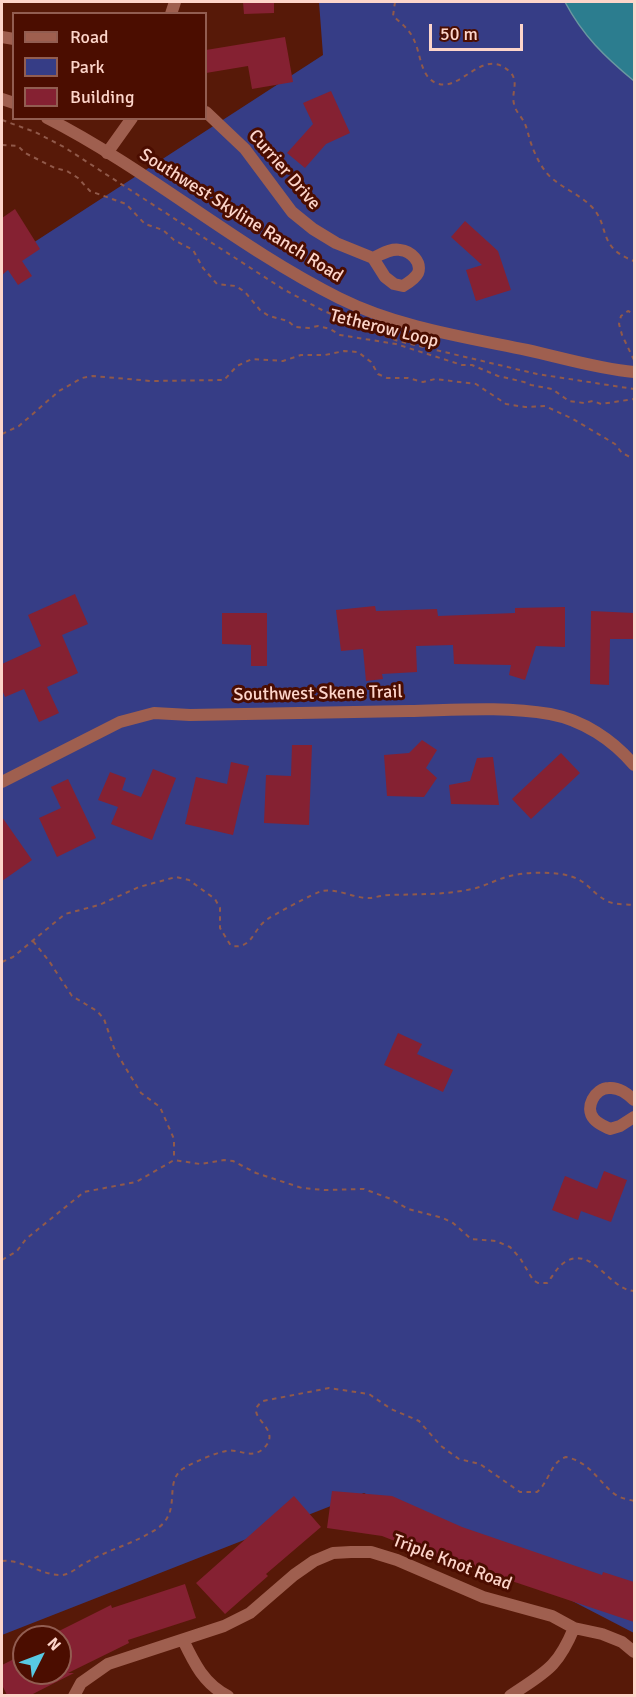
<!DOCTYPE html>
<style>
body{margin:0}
#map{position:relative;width:636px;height:1697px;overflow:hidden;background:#571908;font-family:Signika,sans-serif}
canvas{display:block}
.frame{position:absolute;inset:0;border:3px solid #fdd5ca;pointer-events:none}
.legend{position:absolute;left:12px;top:12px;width:195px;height:108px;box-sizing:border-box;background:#4b0d00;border:2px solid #925d51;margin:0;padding:8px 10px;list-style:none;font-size:18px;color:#fdd5ca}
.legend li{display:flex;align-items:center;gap:12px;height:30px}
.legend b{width:30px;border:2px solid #925d51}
.north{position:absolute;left:12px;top:1625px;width:60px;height:60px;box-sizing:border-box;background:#4b0d00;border:2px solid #925d51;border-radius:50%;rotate:48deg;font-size:16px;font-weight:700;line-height:24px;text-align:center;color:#fdd5ca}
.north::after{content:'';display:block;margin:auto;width:21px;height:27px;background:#58c9e3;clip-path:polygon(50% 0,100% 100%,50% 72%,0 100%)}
.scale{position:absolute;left:429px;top:24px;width:94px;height:27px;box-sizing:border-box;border:3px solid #fdd5ca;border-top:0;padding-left:8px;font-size:18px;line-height:21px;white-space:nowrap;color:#fdd5ca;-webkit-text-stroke:4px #4b0d00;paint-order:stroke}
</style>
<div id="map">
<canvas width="636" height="1697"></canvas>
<div class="frame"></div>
<ul class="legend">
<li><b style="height:8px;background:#9f5f4f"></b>Road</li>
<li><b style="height:16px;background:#363d86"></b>Park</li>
<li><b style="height:16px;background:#852132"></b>Building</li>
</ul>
<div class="north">N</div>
<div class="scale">50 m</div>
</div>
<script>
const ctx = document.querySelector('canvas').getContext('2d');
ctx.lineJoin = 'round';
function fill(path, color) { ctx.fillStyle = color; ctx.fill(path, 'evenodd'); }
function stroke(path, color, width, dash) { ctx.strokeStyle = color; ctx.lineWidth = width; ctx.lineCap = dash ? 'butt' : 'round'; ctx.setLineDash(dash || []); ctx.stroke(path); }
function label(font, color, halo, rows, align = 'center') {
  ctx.font = font + ' Signika,sans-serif'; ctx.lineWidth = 6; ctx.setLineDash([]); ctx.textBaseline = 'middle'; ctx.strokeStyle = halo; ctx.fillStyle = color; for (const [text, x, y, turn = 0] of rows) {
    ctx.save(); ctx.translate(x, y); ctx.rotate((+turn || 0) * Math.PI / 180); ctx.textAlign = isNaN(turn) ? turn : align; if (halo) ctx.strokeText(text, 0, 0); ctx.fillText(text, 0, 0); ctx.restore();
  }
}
fill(new Path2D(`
 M319 2H634V1633L364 1493 2 1635V263L323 55Z`), '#363d86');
const water = new Path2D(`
 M565 2H634V81C605 57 583 36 565 2Z`);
fill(water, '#2c7d8f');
stroke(water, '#6b97a1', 1.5);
fill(new Path2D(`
 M243 2H274V13L244 14Z
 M285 37 293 82 252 89 248 66 206 73V50Z
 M331 91 350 133 326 144 305 168 287 153 313 124 303 103Z
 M15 209 40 249 22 261 32 276 18 285 8 270 2 275V218Z
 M465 221 498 251 511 290 476 301 466 270 482 265 451 237Z
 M75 594 88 624 62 635 78 673 47 687 59 713 39 722 24 689 5 697 2 690V664L41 646 28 615Z
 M375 606 376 611 437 609 438 616 515 613V608L565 607V647L536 646 525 680 509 675 511 665 454 664 453 645 416 646 417 672 382 674 383 679 366 681 363 649 341 651 336 610Z
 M591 611 634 613V639H610L609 685 590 684Z
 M222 613H267V666H251V645L222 644Z
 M422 740 437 750 426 768 437 778 424 797 387 796 384 755 409 753Z
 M292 745H312L309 825 264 823 266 775 291 776Z
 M561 753 580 773 531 819 512 799Z
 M493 757 499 805 451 804 449 785 470 781 477 758Z
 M231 762 249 766 233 835 185 824 196 777 227 784Z
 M153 769 176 778 152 840 111 824 118 807 98 800 110 772 126 778 122 790 141 797Z
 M68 779 96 838 57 857 39 818 61 808 51 787Z
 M2 817 32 860 2 881Z
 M398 1033 422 1044 417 1054 453 1070 443 1092 384 1065Z
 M604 1171 627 1180 611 1222 581 1211 578 1220 552 1210 565 1176 597 1189Z
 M332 1491 392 1496 462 1527 602 1575 603 1572 634 1582V1622L449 1560 448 1562 382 1536 327 1528Z
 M294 1496 321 1527 266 1574 268 1576 225 1614 196 1583Z
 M185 1584 196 1618 128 1640 129 1643 68 1673H74L31 1695H7L2 1685V1665L24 1654V1673H60V1637L57 1632 111 1605 112 1608Z`), '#852132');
stroke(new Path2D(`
 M395 2 393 16C401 23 410 30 414 40 421 54 420 76 436 83 461 94 483 44 511 73 519 83 511 93 514 104 515 111 522 117 525 124 528 131 529 139 532 146 536 157 544 173 554 180 565 189 581 196 591 206 611 226 596 247 634 261
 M2 120 35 132 64 147 283 289 322 310 361 327 398 341 537 374 634 389
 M2 145 18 146 25 153 55 168 67 171 78 178 90 191 126 204 145 224 163 230 174 240 193 250 203 268 217 284 236 286 245 292 260 310 269 316 288 321 295 327 309 328 318 326 330 329 340 335 396 344 462 365H472L498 376 524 382 531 385 552 389 569 401 584 403 593 401 601 404 634 399
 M634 360 622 335 619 324 621 316 628 311 634 314
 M2 434 19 426 59 391 82 378 93 376 151 381 224 380 237 366 252 359 283 361 301 355H325L344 351 358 352 371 362 378 374 387 378H408L423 382 435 379 476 384 506 404 525 407 545 406 573 419 615 444 622 453 630 457 634 456
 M33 941 49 961 72 996 97 1011 104 1019 114 1048 125 1067 141 1093 160 1107 174 1139V1160
 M2 962 13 957 65 914 99 905 139 887 176 877 189 880 215 899 220 908V928L231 946C252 949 252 932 265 921 269 917 316 892 322 891 338 888 355 899 371 898 377 897 383 895 390 895 419 894 448 895 476 888 487 885 496 880 506 877 523 872 544 872 561 874 589 879 588 891 607 901 615 905 626 904 634 905
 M2 1260 17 1251 26 1239 84 1192 136 1182 174 1160 200 1164 224 1160 233 1161 256 1173 302 1188 324 1190 364 1189 391 1199 408 1209 443 1218 453 1223 471 1239 496 1241 510 1247 520 1258 533 1280 538 1283H547C553 1276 557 1267 565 1262 593 1245 609 1290 634 1291
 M2 1561C21 1559 39 1574 59 1575 70 1576 78 1566 87 1562 110 1549 136 1543 158 1528 161 1526 165 1522 167 1518 177 1502 166 1479 184 1468 197 1461 212 1454 226 1451 240 1448 252 1461 265 1447 283 1427 240 1416 263 1401L329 1388 369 1394 391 1409 419 1421 441 1446 459 1459 480 1464 520 1492H537C550 1481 550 1462 566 1457 589 1462 596 1478 612 1492 618 1498 627 1499 634 1501`), '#90594a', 2, [4.5, 4.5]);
stroke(new Path2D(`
 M171 14 175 2
 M2 37 14 39
 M206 112 245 149 292 212 313 229 336 243 373 258 385 277 394 284 403 286C408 283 415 279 418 273 422 262 411 251 400 250 391 248 382 254 373 258
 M107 153 132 118
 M2 782 120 722 154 713 190 715C263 714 336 712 409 711 455 710 504 706 550 714 583 720 613 740 634 765
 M634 1100C628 1094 618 1087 609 1088 595 1088 584 1108 594 1119 598 1124 604 1126 610 1129L620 1126 634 1117
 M183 1640C194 1663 204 1684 228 1696
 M74 1696 81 1683 108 1664 224 1626 250 1613 294 1575 314 1561 333 1553 351 1552H371L397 1560 483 1597 552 1616 574 1628 602 1634 622 1642 634 1652
 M510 1696C545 1672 557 1669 574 1628`), '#9f5f4f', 12);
stroke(new Path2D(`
 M2 99 14 103
 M47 118C149 170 237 247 339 298 397 327 464 337 527 350 563 358 599 369 634 372`), '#9f5f4f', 12);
label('18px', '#fdd5ca', '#4b0d00', [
 ["Currier Drive",284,170,49],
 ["Southwest Skyline Ranch Road",241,216,32],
 ["Tetherow Loop",384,329,14],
 ["Southwest Skene Trail",318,694,-1],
 ["Triple Knot Road",452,1563,21]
]);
</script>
